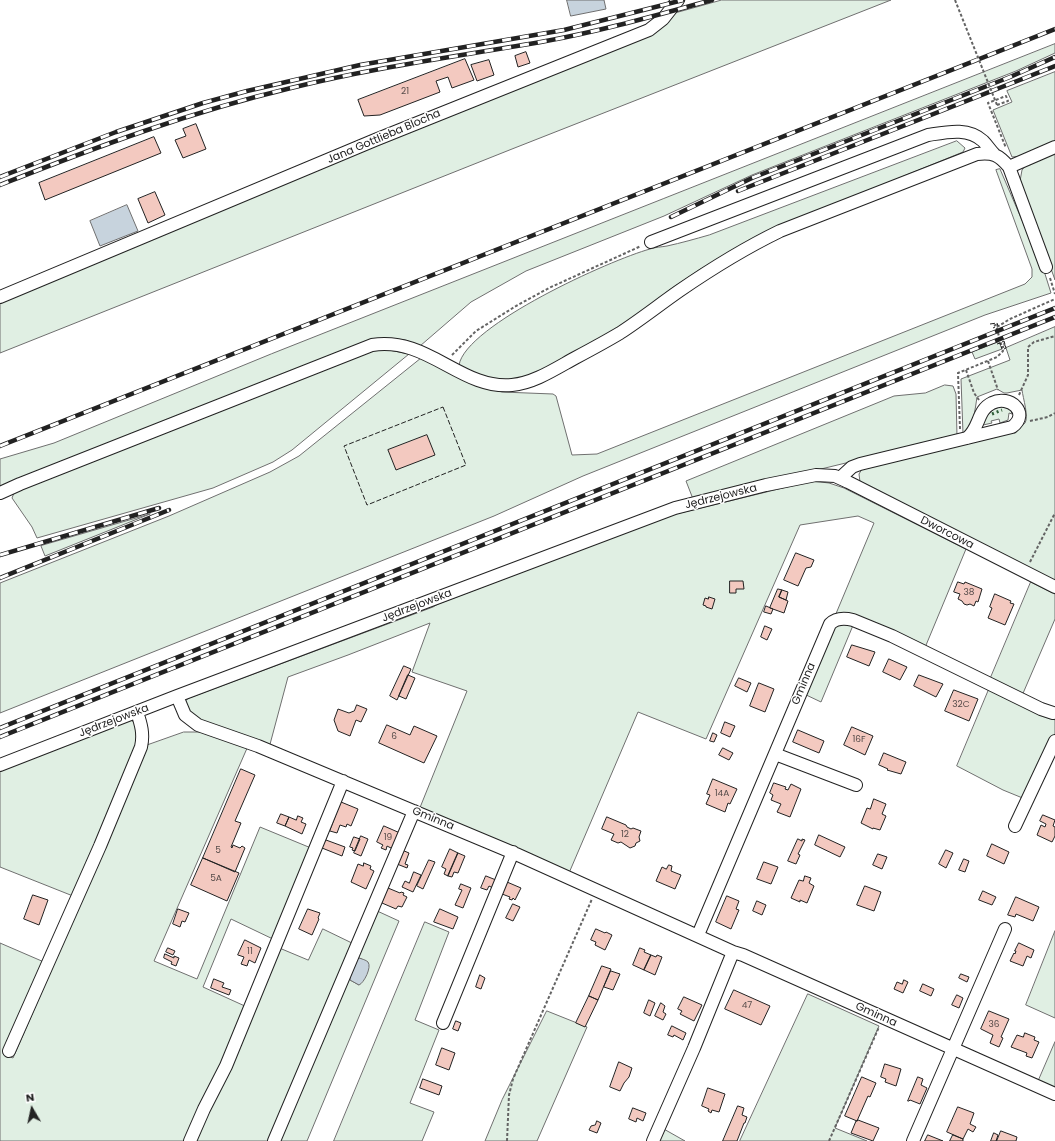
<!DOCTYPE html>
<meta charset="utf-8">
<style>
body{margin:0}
#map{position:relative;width:1055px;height:1141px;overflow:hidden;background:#fff;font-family:Poppins,sans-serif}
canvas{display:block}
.north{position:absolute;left:12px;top:1089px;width:40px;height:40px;-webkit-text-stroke:3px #fff;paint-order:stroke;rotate:351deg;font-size:11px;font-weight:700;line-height:16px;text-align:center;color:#222}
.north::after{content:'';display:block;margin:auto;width:14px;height:18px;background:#222;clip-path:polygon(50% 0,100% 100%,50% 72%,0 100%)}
</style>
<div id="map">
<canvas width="1055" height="1141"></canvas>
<div class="north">N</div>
</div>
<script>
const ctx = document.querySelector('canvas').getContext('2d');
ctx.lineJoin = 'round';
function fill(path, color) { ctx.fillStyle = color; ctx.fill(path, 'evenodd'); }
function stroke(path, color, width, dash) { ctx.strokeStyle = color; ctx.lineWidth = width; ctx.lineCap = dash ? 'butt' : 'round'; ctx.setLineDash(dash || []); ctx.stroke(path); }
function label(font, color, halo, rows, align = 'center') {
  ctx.font = font + ' Poppins,sans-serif'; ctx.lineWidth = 3; ctx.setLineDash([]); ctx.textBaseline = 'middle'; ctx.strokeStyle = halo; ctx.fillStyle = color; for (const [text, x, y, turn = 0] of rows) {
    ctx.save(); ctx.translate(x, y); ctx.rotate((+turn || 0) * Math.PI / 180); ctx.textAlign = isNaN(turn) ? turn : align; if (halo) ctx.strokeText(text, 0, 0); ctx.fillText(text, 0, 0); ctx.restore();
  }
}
const green = new Path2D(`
 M722 0H891L512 149 0 353V301L675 13Z
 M1055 44V53L1016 71 752 175 664 216 526 271 471 302 420 346 405 340 392 339 0 489V459L54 443 271 354Z
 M1055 72V142L1022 156 1012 157 993 110 1012 102 1007 91Z
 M957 141 965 148 963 152 764 233 699 270 668 291 626 324 590 346 523 379 505 382 476 374 459 365C466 325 610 260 650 249 655 247 662 247 667 246 681 243 695 239 709 235Z
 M1055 151V280L1020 181 1022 170 1026 165Z
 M1000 169 1045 274 1051 293 985 315 583 476 494 516 0 713V583L169 516 270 472 299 456 421 358 479 386 502 392 553 394 556 396 572 455 597 454 1025 284 1032 277V269L996 170Z
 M1055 327V583L860 482 859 474 862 469 1019 427C1021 426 1023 425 1025 423 1029 417 1023 398 1022 390L1007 393H1004L997 389 977 397C975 410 974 425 963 434L961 379 1010 360 1006 348Z
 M999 342 1002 349 975 359 972 352Z
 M384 349 409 354 292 450 273 462 213 488 37 538 32 527 12 498 14 493 18 489 371 351Z
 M945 385 953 386 956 394 957 436 821 469 693 499 686 481 894 396 925 393Z
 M1005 406 1010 408 1012 414 1009 413 1008 420 1000 423 999 419 991 421 992 423 983 425C985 414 994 407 1005 406Z
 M812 481 829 483 844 488 966 549 924 650 835 616 874 523 858 516 800 525 706 739 638 712 569 873 419 810 467 691 412 672 430 623 348 655 288 677 269 748 209 726 188 714 185 701 189 698 433 607 438 604 672 515Z
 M150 514 45 556 41 546Z
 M1031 582 1055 594V619L1021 698 989 682Z
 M839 623H854L821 702 802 693 831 630Z
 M990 687 1045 713 1055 720V734L1036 773 1025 799 1003 790 957 766Z
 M131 720 136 724 139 737 73 896 0 867V770Z
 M184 732H200L248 746 154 961 197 979 260 827 311 848 275 940 231 919 203 987 247 1007 188 1141H0V943L44 962 3 1054 13 1058 53 966 145 746Z
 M375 910 399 921 307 1141H277ZM359 958 362 959 359 985 350 980Z
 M425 922 449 932 415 1020 439 1030 410 1103 434 1112 422 1141H334Z
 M323 929 354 944 271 1141H192L277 947 308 960Z
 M1055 931V1018L1026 1005Z
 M808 994 879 1026 835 1128 867 1141H740Z
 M547 1011 587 1027 537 1141H485L502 1100Z
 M1055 1042V1089L1038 1082Z
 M662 1128 685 1141H657Z`);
fill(green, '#e0efe3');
stroke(green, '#6f6f6f', 1);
const water = new Path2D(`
 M567 0H604L606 9 571 16Z
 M127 205 138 231 100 246 90 221Z
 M359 958C362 959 366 960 368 962 372 967 364 983 359 985L350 980V975L355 959Z`);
fill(water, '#c7d3dd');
stroke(water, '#6f6f6f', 1);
const building = new Path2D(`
 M526 52 530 63 518 67 515 56Z
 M465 59 474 80 452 88 448 77 436 81 440 92 380 115 364 116 358 100Z
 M489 60 494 75 477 81 471 65Z
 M196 124 206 149 183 158 175 140 186 136 183 129Z
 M154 137 161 153 45 200 39 183Z
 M155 192 165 215 148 223 138 199Z
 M427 435 435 455 396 470 388 450Z
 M796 553 814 560 811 567 806 568 798 586 784 580Z
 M730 581H743L744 589H736V593H730Z
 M958 582 964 584 965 582 982 589 978 602 976 601 974 606 970 604 967 605 964 604 962 601 958 599 960 594 954 592Z
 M778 589 782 590 779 597 788 601 784 613 770 608Z
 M782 590 788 592 786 600 779 597Z
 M995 594 1011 601 1010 603 1014 604 1005 625 988 618 992 608 990 607Z
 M709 597 715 599 712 609 706 607V606L703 605 705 598 708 599Z
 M766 606 773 609 771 614 764 612Z
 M765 626 772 629 767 640 761 637Z
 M852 645 875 652 869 666 847 657Z
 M889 659 907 667 900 680 883 672Z
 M404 666 411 669 397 700 390 696Z
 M408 675 415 678 406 699 399 696Z
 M919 675 943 684 936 697 914 686Z
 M739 678 751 683 747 692 735 686Z
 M759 683 774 689 765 712 750 706Z
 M954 690 978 699 969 721 945 711Z
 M357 705 367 709 361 722 356 720 350 736 338 731 334 720 338 709 349 713 354 711Z
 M725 722 735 726 730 737 721 733Z
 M387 725 410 735 414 726 437 736 424 763 379 743Z
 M852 727 873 736 865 755 844 745Z
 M798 730 824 741 819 753 793 742Z
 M713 733 717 735 714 742 710 741Z
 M723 748 733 753 729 760 719 755Z
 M884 753 906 762 901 774 887 770 888 769 879 765Z
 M241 769 255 775 235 821 241 823 231 847 232 848 233 845 240 848 242 846 245 848 235 872 203 858Z
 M713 779 737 789 730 804 728 803 725 812 706 804 710 795 707 794Z
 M774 783 786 787 785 789 788 790 791 784 801 789 790 817 777 812 781 804 771 800 773 795 770 793Z
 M874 799 886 804 882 814 886 816 880 830 873 828V829L861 823 867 808 870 809Z
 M341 802 358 809 351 826 347 824 346 827 340 825 337 833 330 831Z
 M281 814 289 817 285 826 277 823Z
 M1043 815 1055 820 1053 826 1055 827V836L1052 842 1037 835 1041 825 1045 827 1046 824 1040 821Z
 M298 816 303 818 301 822 306 824 302 834 285 826 289 817 296 820Z
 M607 817 626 825 627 827 631 829 633 828 641 831 639 837 640 841 636 843 635 846 630 848 621 842 618 843 611 840 614 834 602 829Z
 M384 826 400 833 393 849 387 846 386 850 381 848 383 845 377 842Z
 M819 835 845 847 840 857 815 845Z
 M361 836 368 839 361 856 354 853Z
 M354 837 360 839 355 851 352 850 353 848 350 847Z
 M798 839 802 841V839L805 840 798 854 800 855 796 864 788 861Z
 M326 840 345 847 342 856 322 848Z
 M992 844 1009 852 1004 864 987 856Z
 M450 849 458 853 448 876 444 874 446 869 442 867Z
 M402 850 409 853 405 864 408 865 407 868 397 864Z
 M946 850 953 853 946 868 939 864Z
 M458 853 465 856 458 873 454 872 452 877 448 876Z
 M878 854 887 857 882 869 873 865Z
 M203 858 239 873 227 901 191 885Z
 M964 859 969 861 965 872 959 870Z
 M429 860 435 862 423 889 417 886Z
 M764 862 778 867 771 884 757 879Z
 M364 863 371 866 370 869 374 871 366 889 351 882 358 864 363 866Z
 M669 865 672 866 671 871 681 875 675 889 656 881 662 867 666 869Z
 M414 872 421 875 413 892 402 887 405 881 409 883Z
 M486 876 496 880 493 888 489 886 487 890 481 888Z
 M805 876 811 878 809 883 814 886 807 903 800 900V902L791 898 799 880 803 881Z
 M507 882 521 888 515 900 513 898 512 900 509 899 510 897 502 894Z
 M461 884 471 888 463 908 455 905 462 890 459 889Z
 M865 886 881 892 874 911 857 905Z
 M388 888 400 893 401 892 404 893 403 895 407 897 402 907 398 906 396 909 382 903Z
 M983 891 996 897 992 905 979 900Z
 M33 895 48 900 39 925 24 919Z
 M727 896 739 901 736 909 739 910 731 929 716 922Z
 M1016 897 1039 907 1033 921 1016 914 1015 917 1008 915Z
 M757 901 766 905 762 915 753 911Z
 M513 904 520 907 513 921 506 918Z
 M178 909 189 913 185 922 182 921 180 927 173 924Z
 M308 909 320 913 318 918 319 919 312 935 299 929Z
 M440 909 458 917 453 929 434 922Z
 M596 929 605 933 606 932 612 935 605 950 595 945 596 942 591 940Z
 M245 940 261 948 255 963 249 960 247 966 241 964 244 957 238 955Z
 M1019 943 1034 950 1031 958 1027 956 1023 966 1010 961 1014 953 1015 954 1016 951H1015Z
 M168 948 175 951 173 955 166 952Z
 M640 948 645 950 644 952 651 955 644 970 633 965Z
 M165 954 174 958V956L179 958 176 966 171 964 172 962 164 958Z
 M651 955 656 957 657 955 662 957 655 975 644 970Z
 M602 966 611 969 598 1000 589 996Z
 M611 971 620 974 613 990 604 987Z
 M961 974 969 977 967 982 959 978Z
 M480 975 485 978 481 989 476 987Z
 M214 979 224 983 222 987 231 990 229 995 211 988Z
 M904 980 908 982 903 993 894 989 897 982 902 984Z
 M923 984 934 989 931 996 920 991Z
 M734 990 770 1006 761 1025 725 1009Z
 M957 995 963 998 959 1008 952 1005Z
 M589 996 598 1000 585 1027 576 1023Z
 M684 997 702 1005 694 1021 680 1014 682 1011 678 1009Z
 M649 1000 655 1003 650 1016 644 1013Z
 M661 1003 665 1006 663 1012 666 1014 663 1020 655 1016Z
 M989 1011 1009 1019 1001 1037 1003 1038 999 1047 990 1043 993 1035 981 1029Z
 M456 1021 461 1023 458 1031 453 1029Z
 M672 1026 686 1033 683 1040 674 1035 673 1037 668 1035Z
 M1025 1033 1035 1037 1034 1040 1039 1042 1032 1058 1026 1056 1027 1053 1011 1047 1017 1035 1023 1037Z
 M442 1048 455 1053 449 1070 436 1065Z
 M619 1062 632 1068 629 1077 624 1083 620 1091 610 1087Z
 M885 1064 901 1069 896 1086 885 1082 886 1079 881 1077Z
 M862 1077 876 1083 870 1097 868 1096 857 1121 845 1116Z
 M918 1077 923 1079 921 1085 927 1088 920 1104 910 1100 909 1101H908Z
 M423 1079 442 1086 439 1095 420 1088Z
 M708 1088 725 1094 719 1112 712 1110 711 1113 708 1111 709 1109 702 1106Z
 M738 1106 744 1108 742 1115 747 1117 745 1123H744L737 1141H723Z
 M958 1107 974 1113 970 1124 976 1127 973 1132 968 1129 963 1139 947 1132Z
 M633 1108 646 1113 643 1121 637 1118 636 1122 629 1119Z
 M858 1120 879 1128 873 1141 851 1133 856 1121H857Z
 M597 1121 601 1123 597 1133 589 1130 591 1126 595 1125Z
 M1001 1131 1017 1137 1016 1141H997Z
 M994 1133 998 1135 996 1141H991Z
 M928 1135 943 1141H925Z
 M953 1135 963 1139V1141H950Z`);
fill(building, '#f3c9c0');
stroke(building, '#222', 1);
const minor = new Path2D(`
 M1009 167 1046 267
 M651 242 928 135C947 132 968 127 983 141 987 145 990 150 994 154
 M0 297 375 140 649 30 663 19 678 0
 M840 478 852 467 860 464 1012 427C1031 413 1009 394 992 403 977 410 980 428 967 438
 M0 493 20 484 372 345C428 336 461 390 512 385 534 383 555 369 575 358 590 350 605 342 620 333 640 320 659 305 679 291 711 269 745 248 780 231L977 154C993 152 999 155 1009 167L1055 147
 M177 696 185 715 198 725 258 746 516 854 733 952 743 955 1055 1094
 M775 754 856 785
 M0 765 177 696 675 508 766 485 816 475 835 476 848 482 1055 587
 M1015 826 1055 741
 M698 935C742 832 785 728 830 624 836 618 845 618 853 620L892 636 1041 709 1053 713
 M443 1023 513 852
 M9 1051 100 846 141 747C144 734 141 724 137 712
 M190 1141 204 1109 226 1066 343 781
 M274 1141 414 811
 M653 1141 694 1048 733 952
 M913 1141 1005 929`);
stroke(minor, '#222', 14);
stroke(new Path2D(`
 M997 105 1008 101 1006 96 988 103 1006 148
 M1050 278 1055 294
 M997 327 1010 319 1055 299
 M452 355 476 331 516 306 549 288 641 246
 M988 361 998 390
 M966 370 974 393 979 400
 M1019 395 1028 375V347L1034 342 1055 336
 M1030 421 1048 417 1055 413
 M960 429 958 373 997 357 1003 351 1002 347H1005L1004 343 1001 344 996 325 992 326
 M1030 562 1055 513
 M507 1141 509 1095 513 1079 592 899
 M829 1141 879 1027`), '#646464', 2, [3, 2]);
stroke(minor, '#fff', 12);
const rail = new Path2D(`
 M0 177 116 132 203 103 247 91 360 65 564 30 683 0
 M0 185C96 147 190 112 291 88 375 67 461 56 546 41 602 31 657 15 712 0
 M738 191 1055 66
 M671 217 752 178 1010 77 1055 57
 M0 446 1055 29
 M0 555 159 508
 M0 578 169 510
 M0 728 1055 308
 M0 737 1055 317`);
stroke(rail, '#222', 4.5);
stroke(rail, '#fff', 3, [9]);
stroke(new Path2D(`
 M955 0 997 105`), '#646464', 2, [3, 2]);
stroke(new Path2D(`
 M992 414 1002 410`), '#2f5e38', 3, [2, 3]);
stroke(new Path2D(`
 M990 324 997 323 998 326
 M993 328 995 327
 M1002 342 1004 341 1006 348 1004 349
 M997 344 1000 343 1002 349
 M443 407 466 465 367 505 344 446Z`), '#222', 1, [5, 2]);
label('9px', '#564c4a', null, [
 ["21",405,92],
 ["38",969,593],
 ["32C",961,705],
 ["6",394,737],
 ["16F",859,740],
 ["14A",722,794],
 ["12",625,835],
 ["19",388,838],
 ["5",218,851],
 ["5A",216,879],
 ["11",250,952],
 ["47",747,1006],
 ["36",994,1025]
]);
label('11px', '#222', '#fff', [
 ["Jana Gottlieba Blocha",384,137,-23],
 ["Jędrzejowska",721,497,-14],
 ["Dworcowa",947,533,27],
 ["Jędrzejowska",417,606,-21],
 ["Gminna",804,684,-67],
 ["Jędrzejowska",114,721,-21],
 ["Gminna",433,819,22],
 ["Gminna",876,1015,24]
]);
</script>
